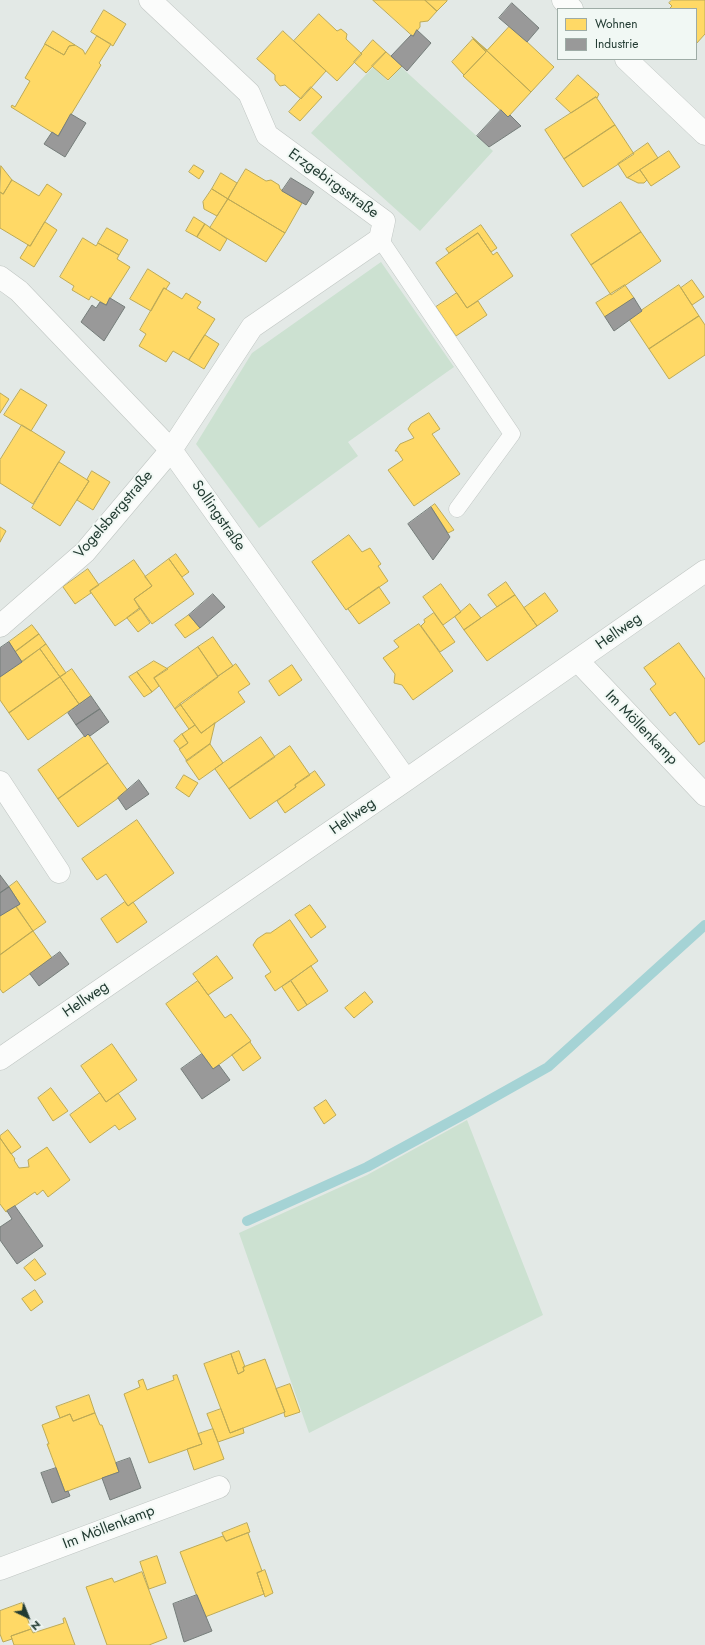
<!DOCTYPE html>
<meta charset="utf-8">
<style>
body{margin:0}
#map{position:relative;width:705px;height:1645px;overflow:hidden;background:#e3e9e6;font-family:Jost,sans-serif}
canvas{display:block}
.legend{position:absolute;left:557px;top:8px;width:140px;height:52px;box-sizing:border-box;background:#f1f8f4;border:1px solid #9eaca6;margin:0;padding:5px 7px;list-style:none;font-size:12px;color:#223b32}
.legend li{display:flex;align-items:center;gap:8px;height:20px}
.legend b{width:20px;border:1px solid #9eaca6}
.north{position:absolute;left:8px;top:1597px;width:40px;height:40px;-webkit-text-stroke:3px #f1f8f4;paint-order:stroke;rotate:137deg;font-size:11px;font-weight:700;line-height:16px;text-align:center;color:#223b32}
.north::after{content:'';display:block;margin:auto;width:14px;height:18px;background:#223b32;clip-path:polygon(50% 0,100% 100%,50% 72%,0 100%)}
</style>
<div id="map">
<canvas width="705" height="1645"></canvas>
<ul class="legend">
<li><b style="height:11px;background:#ffd966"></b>Wohnen</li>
<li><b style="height:11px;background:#999"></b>Industrie</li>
</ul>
<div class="north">N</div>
</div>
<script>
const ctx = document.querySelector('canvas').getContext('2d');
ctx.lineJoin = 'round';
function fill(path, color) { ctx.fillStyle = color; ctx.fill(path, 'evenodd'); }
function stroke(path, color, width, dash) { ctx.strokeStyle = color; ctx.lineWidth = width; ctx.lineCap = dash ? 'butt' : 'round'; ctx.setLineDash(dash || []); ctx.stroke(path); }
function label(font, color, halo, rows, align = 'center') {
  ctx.font = font + ' Jost,sans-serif'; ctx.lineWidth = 4; ctx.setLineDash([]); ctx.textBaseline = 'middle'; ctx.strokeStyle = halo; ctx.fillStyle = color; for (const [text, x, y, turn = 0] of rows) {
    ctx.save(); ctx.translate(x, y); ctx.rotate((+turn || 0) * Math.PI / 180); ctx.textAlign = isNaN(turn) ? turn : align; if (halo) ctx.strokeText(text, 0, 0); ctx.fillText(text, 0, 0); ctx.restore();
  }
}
fill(new Path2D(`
 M373 67 388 81 401 67 493 151 420 231 311 133Z
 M381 262 454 367 348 442 358 456 259 528 196 444 252 353Z
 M467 1120 543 1315 309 1433 239 1233 367 1175Z`), '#cce1d1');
const homes = new Path2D(`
 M373 0H425L437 11 428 21 420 22V27L413 36Z
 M425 0H447V1L437 11Z
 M672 0H705V34L696 44V9H669L672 6 669 3Z
 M104 10 126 24 113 46 91 32Z
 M319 14 337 31 341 29 347 34 346 39 362 54 337 81 294 41Z
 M510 26 554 67 531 92 472 37 487 50Z
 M53 31 75 45 69 46 64 55 45 44Z
 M283 31 326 71 301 99 285 85 280 86 275 80V75L257 59Z
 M97 36 111 44 99 63 101 65 58 136 11 107 12 105 15 107 30 81 25 78 45 44 64 55 69 46 75 45 83 50 85 54Z
 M472 37 531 92 508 117 463 76 486 52Z
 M473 39 486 52 464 75 452 62Z
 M373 40 386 52 366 73 354 62Z
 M386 52 402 66 388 80 372 66Z
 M578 75 599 94 597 98 596 97 571 113 556 99Z
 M311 87 322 97 300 121 289 112Z
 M596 97 615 125 564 159 545 130Z
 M615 125 634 154 583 187 564 159Z
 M648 143 658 158 627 178 618 164Z
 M669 151 680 167 651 186 640 170Z
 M194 165 204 171 199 179 189 172Z
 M1 166 12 180 3 194 0 192Z
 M246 169 266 181 271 180 279 185 280 189 302 203 285 233 228 199Z
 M640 170 647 180 644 183H638L628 178Z
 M221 173 237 183 228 199 212 189Z
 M12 180 39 196 47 184 62 194 30 246 0 228V192L3 194Z
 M212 189 228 199 217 216 204 209 203 202Z
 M228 199 285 233 266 262 210 228Z
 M621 202 641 232 591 265 571 235Z
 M194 217 205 224 197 237 186 231Z
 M45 222 57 230 34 267 20 258 28 245 30 246Z
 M205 224 227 239 220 251 197 237Z
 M481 225 497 248 491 252 478 233 449 253 446 249Z
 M107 228 128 240 119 255 98 243Z
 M641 232 661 261 611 295 591 265Z
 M478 233 493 255 497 252 513 276 467 308 436 263Z
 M83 238 96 246 98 243 119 255 117 259 130 267 106 305 91 296 89 300 72 290 74 286 60 277Z
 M148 269 170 283 166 289 164 288 151 311 130 299Z
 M692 280 704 297 692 305 681 288Z
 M625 285 634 298 605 317 596 303Z
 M679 285 699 316 649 349 629 319Z
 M164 288 182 299 186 293 201 302 197 308 215 319 189 360 173 351 166 362 139 346 146 334 140 330Z
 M457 293 467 308 478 301 487 315 456 336 436 307Z
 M699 316 705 325V355L669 379 649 349Z
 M205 335 219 344 204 369 189 360Z
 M21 389 47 405 31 431 4 415Z
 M0 393 9 399 0 413Z
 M429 413 440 429 432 434 460 474 414 506 388 470 403 460 397 451H395L400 444 414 438 408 429 411 424Z
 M22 425 65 452 33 504 0 483V460Z
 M59 462 89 481 60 526 32 508Z
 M92 471 110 482 93 510 77 500 89 481 87 480Z
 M435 504 454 530 448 533 431 507Z
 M0 527 6 531 0 542Z
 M349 535 362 552 370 548 381 564 378 566 388 581 346 610 312 562Z
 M176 554 189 572 182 577 169 559Z
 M169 559 194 594 152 624 134 599 152 586 145 577Z
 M134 560 152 586 134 599 140 609 115 626 90 591Z
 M88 569 99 585 90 591 91 593 75 604 63 587Z
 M506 582 515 595 497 607 488 595Z
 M441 584 461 612 443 625 423 597Z
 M379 587 390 603 359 624 348 609Z
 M545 593 558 611 537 626 524 608Z
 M515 595 537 626 487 661 464 630Z
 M470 604 481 618 464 630 455 617Z
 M140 608 150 623 138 632 127 618Z
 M434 613 455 642 440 652 421 626 425 622 424 620Z
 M189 615 200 628 185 638 175 625Z
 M419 624 453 671 413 700 402 685 394 683 395 674 383 658 399 647 394 641Z
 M32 625 39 634 15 652 9 642Z
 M39 634 46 644 22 662 15 652Z
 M213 637 233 666 218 676 198 647Z
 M679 643 705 679V741L699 745 675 712 670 716 650 689 656 684 644 668Z
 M46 644 66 673 60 677 40 649Z
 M198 647 218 677 175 709 154 678Z
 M40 649 60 677 9 713 0 700V677Z
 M154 661 168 669 154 678 159 686 152 692 137 672Z
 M236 664 250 684 238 692 245 702 201 733 180 704Z
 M292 665 302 680 279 696 269 681Z
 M72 669 91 696 79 704 60 677Z
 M137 672 152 692 144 697 129 677Z
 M60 677 79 704 28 740 9 713Z
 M180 704 195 725 189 729 175 709Z
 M215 723 210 744 187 761 179 749 188 743 182 734 195 725 201 733Z
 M88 734 108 763 58 799 38 770Z
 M182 734 188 743 180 749 174 741Z
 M261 737 275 757 229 789 215 769Z
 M210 744 223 763 199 780 186 761Z
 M290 746 310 775 295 785 296 787 250 819 229 789Z
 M108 763 128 791 78 827 58 799Z
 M315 771 325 785 285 813 277 801 296 787 295 785Z
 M184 775 198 783 189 797 176 788Z
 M137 820 174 873 128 906 106 874 97 880 82 859Z
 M17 881 46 922 33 931 16 907 20 904 9 887Z
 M125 902 128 906 133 902 147 922 117 943 101 919Z
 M310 905 326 927 311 938 295 915Z
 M16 906 33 931 0 955V916Z
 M290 920 318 961 275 991 265 976 271 972 253 945 257 939 266 933H270Z
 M33 931 52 958 3 993 0 989V955Z
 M217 956 233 978 208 995 193 974Z
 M311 966 328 991 307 1005 291 981Z
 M198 981 225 1018 231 1014 251 1041 213 1069 166 1004Z
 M291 981 307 1005 298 1011 282 987Z
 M365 992 373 1002 354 1018 345 1008Z
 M250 1042 261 1058 243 1071 232 1055Z
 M112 1044 137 1080 106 1102 81 1066Z
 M51 1088 68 1111 53 1121 38 1098Z
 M100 1093 106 1102 118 1093 136 1119 119 1130 115 1125 90 1143 70 1115Z
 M326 1100 336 1115 324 1124 314 1108Z
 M8 1130 21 1147 11 1154 0 1138V1136Z
 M0 1138 15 1159 14 1160 19 1168 29 1167 28 1160 47 1147 70 1180 48 1197 43 1190 37 1195 35 1192 6 1212 0 1204Z
 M35 1259 46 1274 35 1281 24 1268Z
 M35 1290 43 1302 31 1311 22 1299Z
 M239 1351 245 1367H243L244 1371 238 1374 231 1354Z
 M231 1354 238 1374 244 1371 243 1367 265 1359 285 1412 230 1433 204 1364Z
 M177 1375 202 1444 149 1463 124 1394 140 1387 138 1381 143 1379 147 1390 174 1380 173 1376Z
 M290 1384 300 1412 285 1417 284 1413 285 1412 276 1389Z
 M89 1395 95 1413 73 1421 70 1414 60 1418 56 1407Z
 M221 1409 230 1433 243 1428 244 1433 218 1442 207 1414Z
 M95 1413 100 1425H102L119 1472 65 1492 47 1444H49L42 1425 70 1414 73 1421Z
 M213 1429 224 1459 194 1470 187 1449 202 1444 198 1434Z
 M247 1523 250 1532 226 1541 222 1533Z
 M248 1533 262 1571 257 1573 264 1594 205 1617 180 1552 223 1536 226 1541Z
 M157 1556 166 1583 149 1589 140 1562Z
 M265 1570 273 1593 265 1597 257 1573Z
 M142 1572 167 1638 149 1645H107L86 1587 112 1578 114 1582Z
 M22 1603 31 1629 11 1636 12 1639 3 1642 0 1634V1611Z
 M65 1618 75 1645H14L11 1636 31 1629 33 1633 64 1623 63 1619Z`);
fill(homes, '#ffd966');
stroke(homes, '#bdaa56', 1);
const industry = new Path2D(`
 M512 3 539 28 527 42 499 18Z
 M417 30 431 43 407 71 391 56 411 35 413 36Z
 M501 110 508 117 510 115 521 126 489 147 477 136Z
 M71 114 86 123 65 157 44 144 52 132 58 136Z
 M291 178 314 192 306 205 282 191Z
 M110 298 125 307 104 341 81 322 92 305 96 308 100 302 106 305Z
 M634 298 642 311 614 331 605 317Z
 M431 507 450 537 433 560 408 524Z
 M213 594 225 607 200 628 189 615Z
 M9 642 22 662 0 677V648Z
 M91 696 100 709 76 725 68 713Z
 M100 709 109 722 90 736 88 734 85 737 76 725Z
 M139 780 149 794 126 810 118 798Z
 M0 875 9 887 0 893Z
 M9 887 20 904 0 916V893Z
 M60 952 69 964 39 986 30 974Z
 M202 1054 213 1069 219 1065 230 1080 202 1099 181 1069Z
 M15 1206 43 1246 17 1264 0 1240V1227L12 1219 7 1211Z
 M130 1458 141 1488 110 1500 102 1478 119 1472 116 1463Z
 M56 1468 65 1492 68 1491 70 1496 52 1503 41 1473Z
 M197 1595 212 1631 184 1642 173 1604Z`);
fill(industry, '#999');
stroke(industry, '#757d7a', 1);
stroke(new Path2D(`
 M247 1221 367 1167 468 1112 548 1067 705 925`), '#a5d3d5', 10);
const service = new Path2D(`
 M380 239 512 434 457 509`);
const minor = new Path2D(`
 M563 0 572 9
 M626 59 705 134
 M0 277 19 291 171 450 406 780
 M0 626 85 552 171 450 252 327 380 239 384 221 267 135 249 93 150 0
 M578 661 705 795
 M0 782 59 872
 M0 1059 406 780 705 571
 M0 1569 219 1487`);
stroke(service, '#c0c6c3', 17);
stroke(minor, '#c0c6c3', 23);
stroke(service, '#fbfcfb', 16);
stroke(minor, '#fbfcfb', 22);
label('15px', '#223b32', '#f1f8f4', [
 ["Erzgebirgsstraße",333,184,36],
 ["Vogelsbergstraße",114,515,-49],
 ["Sollingstraße",218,516,55],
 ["Hellweg",619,632,-35],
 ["Im Möllenkamp",641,728,46],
 ["Hellweg",353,817,-35],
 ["Hellweg",86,1000,-34],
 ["Im Möllenkamp",109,1528,-21]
]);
</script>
